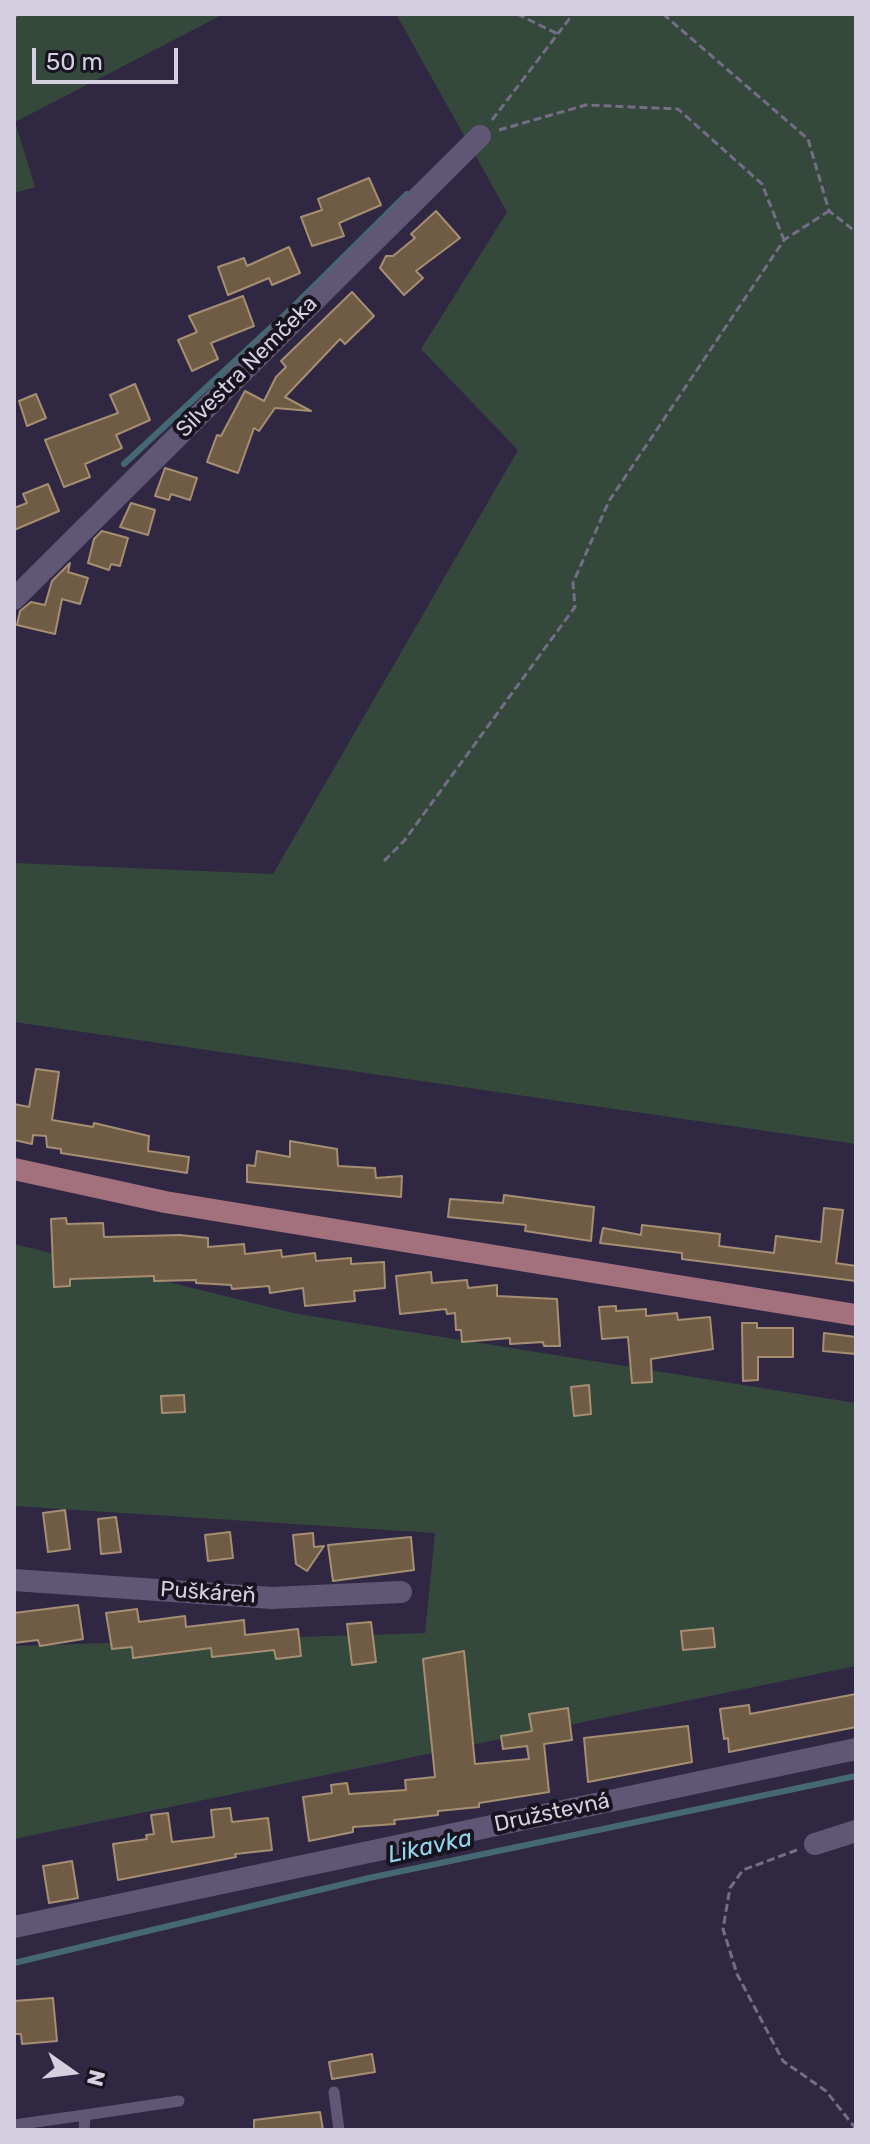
<!DOCTYPE html>
<meta charset="utf-8">
<style>
body{margin:0}
#map{position:relative;width:870px;height:2144px;overflow:hidden;background:#302843;font-family:Rubik,sans-serif}
canvas{display:block}
.frame{position:absolute;inset:0;border:16px solid #d4cfe1;pointer-events:none}
.north{position:absolute;left:32px;top:2032px;width:80px;height:80px;-webkit-text-stroke:6px #17131f;paint-order:stroke;rotate:104deg;font-size:22px;font-weight:700;line-height:32px;text-align:center;color:#d4cfe1}
.north::after{content:'';display:block;margin:auto;width:28px;height:36px;background:#d4cfe1;clip-path:polygon(50% 0,100% 100%,50% 72%,0 100%)}
.scale{position:absolute;left:32px;top:48px;width:146px;height:36px;box-sizing:border-box;border:4px solid #d4cfe1;border-top:0;padding-left:10px;font-size:24px;line-height:28px;white-space:nowrap;color:#d4cfe1;-webkit-text-stroke:6px #17131f;paint-order:stroke}
</style>
<div id="map">
<canvas width="870" height="2144"></canvas>
<div class="frame"></div>
<div class="north">N</div>
<div class="scale">50 m</div>
</div>
<script>
const ctx = document.querySelector('canvas').getContext('2d');
ctx.lineJoin = 'round';
function fill(path, color) { ctx.fillStyle = color; ctx.fill(path, 'evenodd'); }
function stroke(path, color, width, dash) { ctx.strokeStyle = color; ctx.lineWidth = width; ctx.lineCap = dash ? 'butt' : 'round'; ctx.setLineDash(dash || []); ctx.stroke(path); }
function label(font, color, halo, rows, align = 'center') {
  ctx.font = font + ' Rubik,sans-serif'; ctx.lineWidth = 8; ctx.setLineDash([]); ctx.textBaseline = 'middle'; ctx.strokeStyle = halo; ctx.fillStyle = color; for (const [text, x, y, turn = 0] of rows) {
    ctx.save(); ctx.translate(x, y); ctx.rotate((+turn || 0) * Math.PI / 180); ctx.textAlign = isNaN(turn) ? turn : align; if (halo) ctx.strokeText(text, 0, 0); ctx.fillText(text, 0, 0); ctx.restore();
  }
}
fill(new Path2D(`
 M14 14H224L15 122 35 187 14 193Z
 M396 14H856V1144L14 1022V863L273 874 518 450 421 349 507 212Z
 M14 1244 298 1314 856 1403V1666L14 1839V1646L425 1633 435 1533 14 1506Z`), '#34483b');
stroke(new Path2D(`
 M124 464 294 306 407 194
 M14 1963 369 1878 856 1776`), '#456974', 6);
const building = new Path2D(`
 M369 178 381 205 339 223 344 236 312 246 301 217 322 210 318 199Z
 M436 211 460 238 416 271 423 278 404 295 380 268 386 256H393L415 238 411 234Z
 M289 247 300 273 272 285 269 278 228 295 218 267 244 258 247 266Z
 M352 292 374 316 345 344 340 339 285 397 311 411 275 408 259 431 254 428 238 473 207 462 217 435 221 436 245 391 264 401 276 377 286 367 281 361Z
 M243 296 254 326 211 343 218 359 192 371 178 340 197 332 189 316Z
 M135 384 150 420 116 435 122 448 85 464 90 477 64 487 45 440 118 413 110 395Z
 M36 394 46 418 27 426 19 401Z
 M165 468 197 478 190 500 171 494 169 500 155 496Z
 M48 484 59 511 14 530V508L27 503 23 494Z
 M131 503 155 510 148 535 120 527Z
 M102 531 128 538 120 566 111 564 109 570 88 563 94 539Z
 M70 563 68 572 88 578 80 604 62 599 55 634 17 625 20 611 31 602 45 605 52 581Z
 M36 1069 59 1072 52 1120 93 1127 94 1123 149 1136 148 1151 189 1157 187 1173 61 1153V1149L47 1147 46 1136 33 1135 32 1144 14 1140V1104L29 1107Z
 M290 1141 337 1149 338 1166 375 1168 376 1178 402 1176 401 1197 247 1182V1165L255 1166 257 1151 290 1157Z
 M504 1195 594 1207 591 1241 525 1231 526 1225 448 1217 450 1199 503 1203Z
 M824 1208 843 1210 836 1263 856 1266V1281L682 1259V1253L600 1243 603 1228 641 1235 642 1225 720 1234 719 1246 774 1253 776 1236 821 1242Z
 M66 1218 67 1224 103 1223 104 1237 180 1235 208 1238V1247L244 1244 245 1254 281 1250 282 1257 315 1253 316 1261 351 1258V1264L384 1262 385 1288 354 1291 355 1301 305 1306 303 1288 270 1293 269 1286 232 1289 231 1285 196 1283V1280L154 1281V1276L70 1279V1286L54 1287 51 1219Z
 M431 1272 432 1283 467 1280 468 1288 497 1285V1296L557 1299 560 1346H544L543 1342 510 1344V1338L462 1342 461 1330H456L455 1313 447 1314 446 1309 400 1314 396 1276Z
 M616 1306V1311L646 1309V1316L677 1313 678 1320 710 1317 713 1349 651 1359 652 1382 632 1383 628 1337 602 1339 599 1307Z
 M742 1323H757V1328H793V1357H758V1380L743 1381Z
 M824 1333 856 1337V1354L823 1351Z
 M589 1385 591 1414 574 1416 571 1387Z
 M184 1395 185 1412 162 1413 161 1396Z
 M65 1510 70 1549 48 1552 43 1513Z
 M116 1517 121 1552 101 1554 98 1519Z
 M230 1532 233 1558 208 1561 205 1535Z
 M313 1533 314 1547 324 1546 307 1571 296 1564 293 1535Z
 M411 1537 414 1570 333 1581 328 1545Z
 M78 1605 83 1639 40 1646 38 1640 14 1643V1613Z
 M137 1609 139 1622 185 1616 186 1627 244 1620 245 1635 298 1629 301 1656 276 1659 274 1650 212 1657 211 1648 133 1658 132 1647 112 1649 106 1613Z
 M371 1622 376 1662 352 1665 347 1624Z
 M713 1628 715 1647 683 1650 681 1631Z
 M464 1651 475 1764 529 1759 527 1746 503 1749 501 1736 532 1731 529 1714 568 1708 572 1740 544 1744 549 1792 479 1803V1807L438 1811V1815L394 1820 395 1824 353 1827V1832L309 1841 303 1797 332 1793 331 1785 347 1783 349 1794 406 1790 405 1780 435 1777 423 1659Z
 M856 1694V1727L729 1752 728 1738 724 1739 720 1709 749 1705 750 1714Z
 M688 1726 692 1762 588 1782 584 1738Z
 M230 1808 232 1822 268 1818 272 1850 235 1854 236 1857 118 1880 113 1844 147 1839 146 1835 154 1834 151 1815 168 1813 172 1842 214 1837 211 1810Z
 M72 1861 78 1898 49 1903 43 1866Z
 M53 1998 57 2041 22 2044 21 2034H14V2001Z
 M372 2054 375 2072 332 2079 329 2062Z
 M320 2112 323 2130H254V2120Z`);
fill(building, '#705c44');
stroke(building, '#a58e72', 2);
stroke(new Path2D(`
 M517 14 558 34
 M663 14 808 139 829 211 856 232
 M14 17 18 14
 M492 120 573 14
 M499 130 586 105 678 109 762 184 784 240
 M384 861 404 841 575 607 573 583 609 501 784 240 829 211
 M797 1850 743 1870 730 1888 723 1929 737 1974 783 2061 826 2091 856 2129`), '#746d85', 3, [8, 4]);
stroke(new Path2D(`
 M334 2092 339 2130
 M85 2115 179 2101
 M14 2125 85 2115 84 2130`), '#5f5775', 11);
stroke(new Path2D(`
 M14 599 480 136
 M14 1580 272 1598 401 1592
 M815 1844 856 1831
 M14 1927 856 1749`), '#5f5775', 22);
stroke(new Path2D(`
 M14 1169 165 1202 856 1315`), '#a3707d', 22);
label('22px', '#d4cfe1', '#17131f', [
 ["Silvestra Nemčeka",247,367,-45],
 ["Puškáreň",208,1593,4],
 ["Družstevná",552,1813,-12]
]);
label('italic 24px', '#92d6ec', '#17131f', [
 ["Likavka",430,1847,-12]
]);
</script>
